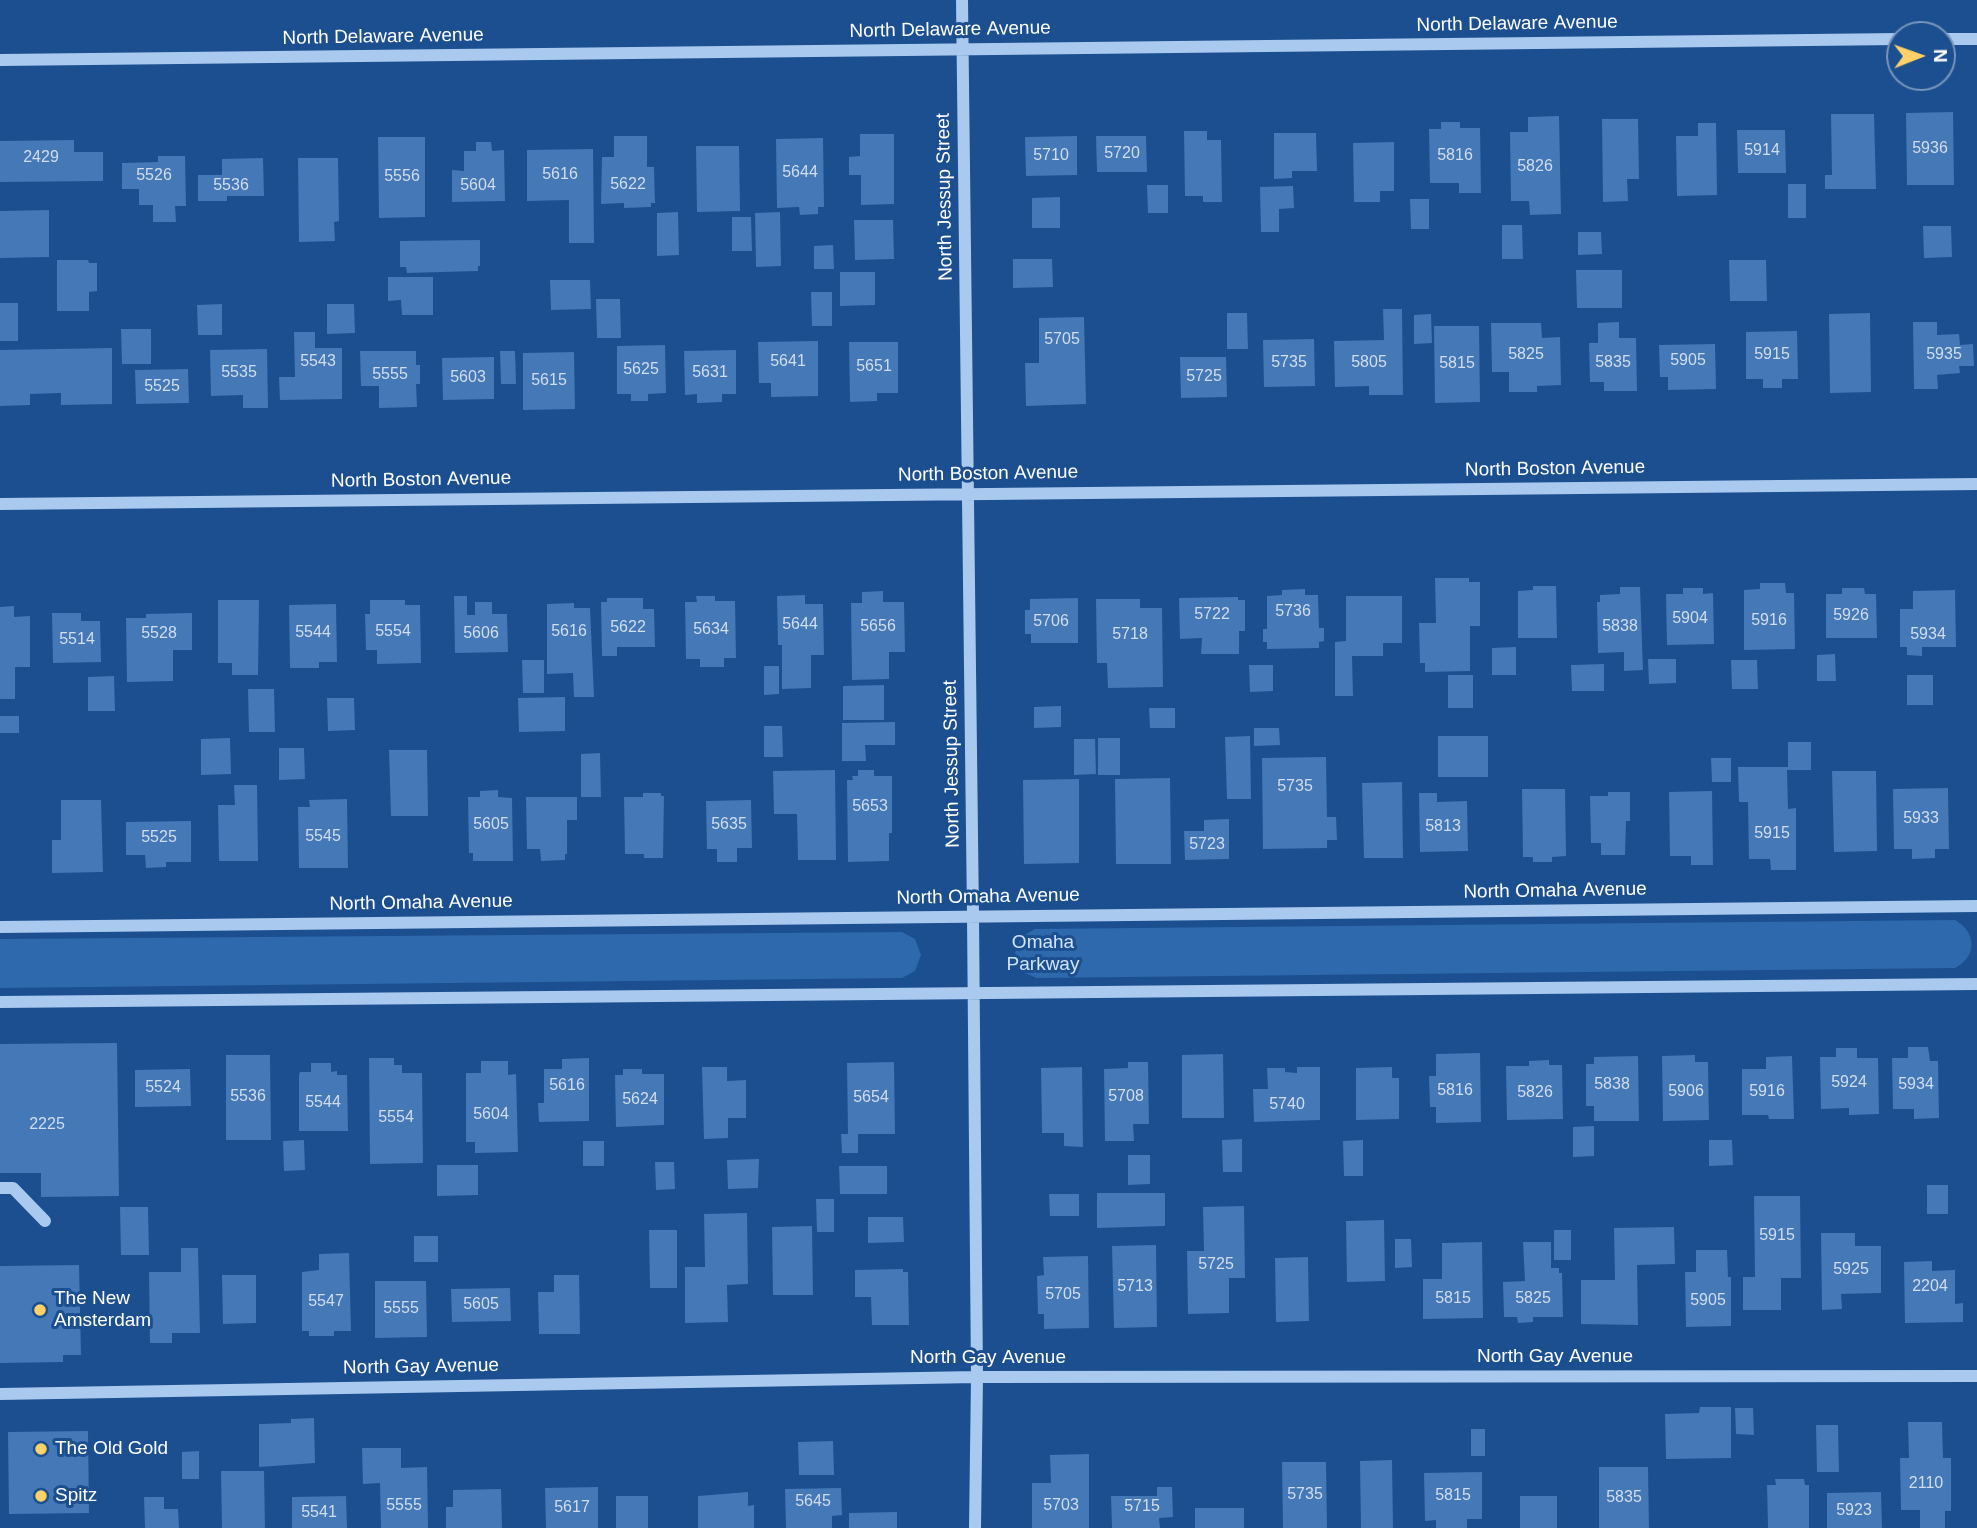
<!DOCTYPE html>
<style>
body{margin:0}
#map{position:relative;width:1977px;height:1528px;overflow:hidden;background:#1b4f8f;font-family:Arial,sans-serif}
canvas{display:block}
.north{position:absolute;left:1886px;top:21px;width:70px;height:70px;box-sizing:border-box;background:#1b4f8f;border:2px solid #7695bc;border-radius:50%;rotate:89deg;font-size:19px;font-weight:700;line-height:28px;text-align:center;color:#fff}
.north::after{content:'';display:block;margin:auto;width:24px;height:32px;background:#ffd166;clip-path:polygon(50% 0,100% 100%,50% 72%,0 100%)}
</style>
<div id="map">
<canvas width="1977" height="1528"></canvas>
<div class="north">N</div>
</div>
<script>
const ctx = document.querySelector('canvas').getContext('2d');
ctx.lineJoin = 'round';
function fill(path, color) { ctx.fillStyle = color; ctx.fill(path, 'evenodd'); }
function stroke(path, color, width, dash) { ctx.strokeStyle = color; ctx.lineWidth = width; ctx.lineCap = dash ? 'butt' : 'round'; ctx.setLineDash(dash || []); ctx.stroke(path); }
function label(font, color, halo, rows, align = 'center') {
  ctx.font = font + ' Arial,sans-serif'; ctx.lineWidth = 6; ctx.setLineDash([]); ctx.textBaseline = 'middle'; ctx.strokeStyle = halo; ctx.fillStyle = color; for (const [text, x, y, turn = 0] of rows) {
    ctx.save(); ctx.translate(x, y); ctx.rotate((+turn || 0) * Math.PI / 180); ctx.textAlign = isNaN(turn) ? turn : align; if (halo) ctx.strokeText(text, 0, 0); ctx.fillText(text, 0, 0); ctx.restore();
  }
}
fill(new Path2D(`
 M1955 920C1977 932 1977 957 1955 968L1036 978 1021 971 1015 953 1021 937 1035 929Z
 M902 932 915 939 921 955 915 971 902 978 0 988V939Z`), '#2e69ad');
fill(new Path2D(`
 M1953 112 1954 185H1907L1906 113Z
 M1831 114H1874L1876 189H1825V175H1832Z
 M1559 116 1561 214 1530 215 1529 201H1511L1510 132H1528V117Z
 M1602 119H1638L1639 179H1627L1628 201 1603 202Z
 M1441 122H1460V128H1480L1481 193H1459V183H1430L1429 129H1441Z
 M1698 123H1716L1717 195 1677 196 1676 136H1698Z
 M1737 130H1785L1786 173H1738Z
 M1184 131H1207V140H1221L1222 202H1203V196H1185Z
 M1274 133H1316L1317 171H1292V178L1274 179Z
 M860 134H894V204L861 205V175H849V157L860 156Z
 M614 136H647V167H654L655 203H651V207L624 208V203L601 204 602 157H614Z
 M1077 136V175L1026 176 1025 137Z
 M1096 136H1146L1147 172H1097Z
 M378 137H425V217L379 218Z
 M823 138 824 207H818V214L800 215 799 207 777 208 776 139Z
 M74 140V152H103V181L0 182V141Z
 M476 142H491L492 151 504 150 505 201 452 202V170L464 171V151H476Z
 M1394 142V191H1380V202H1354L1353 143Z
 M696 146H739L740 211 697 212Z
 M593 149 594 243H569V200L527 201V150Z
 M158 156H185L186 206H175L176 222H153V205H139V189H122V163L158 162Z
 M263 158 264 196H227V201H198V175H222V159Z
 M298 158H338L339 221 334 222 335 241 299 242Z
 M1788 184H1806V218H1788Z
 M1147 185H1168V213H1148Z
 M1293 186 1294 208 1279 209V232H1261L1260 187Z
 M1060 197V228H1032V198Z
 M1410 199H1429V229H1411Z
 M49 210V257L0 258V211Z
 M678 212 679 255 657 256V213Z
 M780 212 781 266 756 267 755 213Z
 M732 217H751L752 251H732Z
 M854 220H893L894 259 855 260Z
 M1502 225H1522L1523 259H1502Z
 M1923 226H1951L1952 257 1924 258Z
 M1578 232H1601L1602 254 1578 255Z
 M480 240V266H478V271L407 273 406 267H400V241Z
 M833 245 834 269H814V246Z
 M1013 259H1052L1053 287 1013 288Z
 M57 260H88L89 263H97V291L89 292V311H57Z
 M1729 260H1766L1767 301H1730Z
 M1576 270H1622V308H1577Z
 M840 272H875V305L840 306Z
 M388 277H433V315H402L401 300 388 301Z
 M550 280H590L591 309 551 310Z
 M811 292H832V326H812Z
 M596 299H620L621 338H597Z
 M0 303H18V341H0Z
 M222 304V335H198L197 305Z
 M327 304H354L355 333 327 334Z
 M1383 309H1402L1403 395H1369V386L1335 387 1334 341 1384 340Z
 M1227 313H1247L1248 349H1227Z
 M1870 313 1871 392 1830 393 1829 314Z
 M1431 314 1432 343 1414 344V315Z
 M1084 317 1086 404 1026 406 1025 363H1039V318Z
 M1619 322V338H1636L1637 391H1604V382H1590L1589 343H1598V323Z
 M1913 322H1937V335L1959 334 1960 345 1973 344 1974 366H1959L1960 373 1937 375 1938 389H1914Z
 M1491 323H1541L1542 338 1560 337 1561 385 1537 386V392H1509V372H1492Z
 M1434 326H1479L1480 402 1435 403Z
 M121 329H151V364H122Z
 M1797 331 1798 379H1782V388H1763V379H1746V332Z
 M294 332H315V348H342V399L280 400 279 377H295Z
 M1314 339 1315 386 1264 387 1263 340Z
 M818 341V396L771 397V383H759L758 342Z
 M849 342H898V393H877V401L850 402Z
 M1715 344 1716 389 1668 390V377H1660L1659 345Z
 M665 345 666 393 648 394V401H631V394H617V346Z
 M112 348V404L61 405V393L30 394V405L0 406V350Z
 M267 349 268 408H243V395L211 396 210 350Z
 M736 350V394H722V402L697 403V394L685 395 684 351Z
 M360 351H416V365H420V384H416L417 407 379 408V386H361Z
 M500 351H515L516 384H501Z
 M574 352 575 409 523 410V353Z
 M494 357V399L443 400 442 358Z
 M1180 357H1226L1227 397 1181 398Z
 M188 369 189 403 136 404 135 370Z
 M1435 578H1469V582H1480V626H1470V671L1425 672V663H1420L1419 623H1436Z
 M1760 583H1785L1786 593H1794L1795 649 1744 650V590L1760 589Z
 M1533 586H1556L1557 638H1518V591L1533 590Z
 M1620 587H1640L1643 670 1624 671V652L1598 653 1597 602H1600V595L1620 594Z
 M1683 588H1703V594L1713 593 1714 644 1667 645 1666 594H1683Z
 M1842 588H1864L1865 594H1876L1877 638H1826V594H1842Z
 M1305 589V595H1318L1319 628H1324V641L1319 642V648L1267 649V642H1263V629H1267V596L1282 595V590Z
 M1955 590 1956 647H1922V656L1907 655V647H1900V609H1913V591Z
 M883 591V602H904L905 652H889V679L852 680 851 603H862V592Z
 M805 595V604H823L824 655H811V688L782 689V645H778L777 596Z
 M454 596H467V615H475V602H492V614H507L508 652 455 653Z
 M696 596H715V601H735L736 658H724V667H700V659H686L685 602H697Z
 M1346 596H1402V643H1383V656H1352L1353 696H1335V642L1346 641Z
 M1238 597V600H1245V631H1239V654H1201L1202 638 1180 639 1179 598Z
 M607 598H643V609H654L655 647H617V656H602L601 602H607Z
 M1078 598V643H1031V634H1025V610H1030V599Z
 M1096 599H1140V608H1162L1163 687 1108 688 1107 663H1097Z
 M218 600H259L258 675H232V663H218Z
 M370 600H405V605H420L421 663 377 664V650H366L365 614H370Z
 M574 603V608H590L594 697H574L573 673 547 674V604Z
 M336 604 337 662H319V668H290L289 605Z
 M14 606V617L30 616V667H15V699H0V607Z
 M52 613H81V621H100L101 662 53 663Z
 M192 613V650H173V681L127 682 126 618H146V614Z
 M1516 647V675H1492V648Z
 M1835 654 1836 681H1817V655Z
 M1648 659H1676V683L1649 684Z
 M522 660H544V693H523Z
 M1731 660H1757L1758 689H1732Z
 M1604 664V691H1572L1571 665Z
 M1249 665H1273V691L1250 692Z
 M764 666H779V694L764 695Z
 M1448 675H1473V708H1448Z
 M1907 675H1933V705H1907Z
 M114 676 115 711H88V677Z
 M884 685V720H843V686Z
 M248 689H274L275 732H249Z
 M565 697V731L519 732 518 698Z
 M327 698H354L355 730 328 731Z
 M1061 706V727L1034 728V707Z
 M1149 708H1175V728H1150Z
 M0 716H19V733H0Z
 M895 722V745H865L866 761H842V723Z
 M764 726H782L783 757H764Z
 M1254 728H1279L1280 745 1254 746Z
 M1250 736 1251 799H1227L1225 737Z
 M1438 736H1488V777H1438Z
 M230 738 231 774 201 775V739Z
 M1098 738H1120V775H1098Z
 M1074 739H1095L1096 774 1074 775Z
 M1788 742H1811V770H1787L1788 809 1796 808V870H1771L1770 859H1749L1748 802H1739L1738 767H1788Z
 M279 748H304L305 779 279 780Z
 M389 750H427L428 816H391Z
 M600 753 601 797H581V754Z
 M1326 757 1327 817H1336L1337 840H1327V848L1263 849 1262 758Z
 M1711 758H1731V782H1712Z
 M835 770 836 860H798L797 814H774L773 771Z
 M858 770H874V776H892V833H889V861L848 862 847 780H853L852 776H858Z
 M1832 771H1876L1877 851 1834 852Z
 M1170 778 1171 864H1116L1115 779Z
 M1079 779V863L1024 864 1023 780Z
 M1402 782 1403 858H1364L1362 783Z
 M234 785H257L258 861H219L218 805H235Z
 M1948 788 1949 849H1935V858L1912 859V849H1894L1893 789Z
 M1522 789H1565L1566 856 1552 857V862H1533V857H1523Z
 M498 790V797L512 798 513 861H473V853H469L468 797H480V791Z
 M1712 791 1713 865H1691V856H1670L1669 792Z
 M1608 792H1630V821H1626L1625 855H1601V843H1591L1590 796H1608Z
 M643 793H661V796H664L663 858H644V854H625L624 797H643Z
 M1419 793H1437V802L1467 801 1468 851 1420 852Z
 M526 797H577V820H567V854H565V860L541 861 540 849H527Z
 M347 799 348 868H299L298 807H310L309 800Z
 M61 800H101L103 872 52 873V840H61Z
 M751 800 752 848H737V862H717V849H707L706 801Z
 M1229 819V859L1185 860 1184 831H1204V820Z
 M191 821V862H166V867L146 868 145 855H126V822Z
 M117 1043 119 1196 41 1197V1173H0V1044Z
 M1908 1047H1928L1930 1061H1938L1939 1118 1914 1119V1109H1893L1892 1058H1908Z
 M1836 1048H1857V1058H1878L1879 1114 1849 1115V1108L1821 1109 1820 1057H1836Z
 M1480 1053 1481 1122 1436 1123V1107H1430L1429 1076H1436V1054Z
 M1223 1054 1224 1118H1182V1055Z
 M226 1055H270L271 1140H226Z
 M1695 1055V1062H1708L1709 1120 1663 1121 1662 1056Z
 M1638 1056 1639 1121H1594V1106H1586V1064H1594V1057Z
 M1792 1056 1794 1119H1769L1768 1115H1742V1069H1766V1057Z
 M369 1058H394V1065H402V1073H422L423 1163 370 1164Z
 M589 1058V1121L539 1122 538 1103H544V1069H562V1059Z
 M1549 1060V1065H1562L1563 1119 1507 1120 1506 1066H1529V1061Z
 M481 1061H508V1075L516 1074 518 1152 475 1153V1142H466V1073H481Z
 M894 1062 895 1134H858V1153H842L841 1134H848L847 1063Z
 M1128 1062H1148L1149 1124H1133L1134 1141H1105L1104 1069 1128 1068Z
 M311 1063H331V1072L337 1071V1075H347L348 1131H299V1075L300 1072H311Z
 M702 1067H727V1081L746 1080V1118H728V1138L704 1139Z
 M1082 1067 1083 1147 1064 1146V1133H1042L1041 1068Z
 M1297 1067H1320V1120L1254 1122 1253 1089H1268L1267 1068H1285V1072L1297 1073Z
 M1392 1067V1078H1399V1119L1356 1120V1068Z
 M190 1069 191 1106 135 1107V1070Z
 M623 1069H642V1074H664V1125L616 1127 615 1075H623Z
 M1594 1126V1156L1573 1157V1127Z
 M1242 1139V1172H1223L1222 1140Z
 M304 1140 305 1170 284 1171 283 1141Z
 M1363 1140V1176H1344L1343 1141Z
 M1709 1140H1732L1733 1165 1709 1166Z
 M583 1141H604V1166H583Z
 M1128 1155H1150V1184L1128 1185Z
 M759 1159 758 1188 728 1189 727 1160Z
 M655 1162H674L675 1189 656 1190Z
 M437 1165H478V1195L437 1196Z
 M839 1166H887V1194H840Z
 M1927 1185H1948V1214H1927Z
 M1097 1193H1165V1226L1097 1228Z
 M1049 1194H1079V1216H1050Z
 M1754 1196H1800L1801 1278H1781V1310H1743V1277H1755Z
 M816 1199H834V1232H817Z
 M1244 1206 1245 1278H1229V1313L1188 1314 1187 1251H1204L1203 1207Z
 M120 1207H148L149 1255H121Z
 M747 1213 748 1284 727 1285 728 1322 685 1323V1267H705L704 1214Z
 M868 1217H903L904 1242 868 1243Z
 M1384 1220 1385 1281 1347 1282 1346 1221Z
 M812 1226 813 1295H773L772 1227Z
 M1674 1227 1675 1264 1637 1265 1638 1325 1581 1324V1280H1615L1614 1228Z
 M649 1230H677V1288H650Z
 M1554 1230H1571V1260H1554Z
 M1821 1233H1855V1246H1881V1293L1841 1294 1842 1309 1822 1310Z
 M414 1236H438V1262H414Z
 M1395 1239H1411L1412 1267 1395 1268Z
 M1482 1242 1483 1318 1423 1319V1279H1442V1243Z
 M1523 1242H1551V1268H1559V1273H1562L1563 1317H1533V1322L1518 1323 1517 1317H1504L1503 1282 1525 1281Z
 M1156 1245 1157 1327 1114 1328 1112 1246Z
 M181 1248H198L200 1333H172V1343H150L149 1272H181Z
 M1696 1250H1727L1728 1277H1731V1326L1686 1327 1685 1272H1696Z
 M349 1253 351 1331H334V1336H309V1331H302V1272L319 1270V1254Z
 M1088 1256 1089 1328 1044 1329V1314H1038L1037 1276 1044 1275 1043 1257Z
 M1308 1257 1309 1321 1276 1322 1275 1258Z
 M1932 1261V1271L1955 1270V1304L1963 1303V1322L1905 1323 1904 1262Z
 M79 1265 81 1355H63V1362L0 1363V1266Z
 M903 1269V1272H908L909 1325H872L871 1297H855V1270Z
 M222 1275H256V1323L223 1324Z
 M554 1275H579L580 1334H539L538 1292H554Z
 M375 1281H426L427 1337 375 1338Z
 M510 1288 511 1321 452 1322 451 1289Z
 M1700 1407H1731V1458L1666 1459 1665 1414 1699 1413Z
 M1735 1408H1753L1754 1435 1736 1434Z
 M314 1418 315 1463 259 1467V1424L291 1423V1419Z
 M1908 1422H1942L1943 1458H1951V1511H1945V1528H1920V1510H1901L1900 1458H1909Z
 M1816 1425H1838L1839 1472H1817Z
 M1471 1429H1485V1456H1471Z
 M88 1431 89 1513 9 1514 8 1432Z
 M833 1441 834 1475H799L798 1442Z
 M362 1448H401V1468L427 1467 428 1528H381L380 1483 363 1484Z
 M199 1451V1479H182V1452Z
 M1089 1454V1528H1032V1483H1051L1050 1455Z
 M1392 1460 1393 1528H1361L1360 1461Z
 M1282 1462H1326L1327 1528H1283Z
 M1599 1467H1648L1649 1528H1599Z
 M221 1471H264L265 1528H222Z
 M1482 1472V1519H1467V1528H1436V1520L1425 1521 1424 1473Z
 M1775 1479H1804L1805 1485H1809V1528H1768L1767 1485H1776Z
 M598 1487V1528H546L545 1488Z
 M1157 1487H1172L1173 1517 1159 1518 1160 1528H1112L1111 1496H1157Z
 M841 1488 842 1515 832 1516V1528H786L785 1489Z
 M501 1489 502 1528H446V1507H453V1490Z
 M748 1492V1506L754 1505V1528H698V1496Z
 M1881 1492 1882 1528H1827V1493Z
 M346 1496 347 1528H292V1497Z
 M616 1496H648V1528H616Z
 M1520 1496H1557V1528H1520Z
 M144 1497H164V1509H178L179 1528H145Z
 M1195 1508H1244V1528H1195Z
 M897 1512V1528H849V1513Z`), '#4478b7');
stroke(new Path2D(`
 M962 0 973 916 977 1377 975 1528
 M1942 39H1977
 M0 60 1900 39
 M0 504 1977 484
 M0 927 1977 906
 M0 1002 1977 984
 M0 1188H13L45 1221
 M0 1394 977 1377 1977 1376`), '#a9c9ee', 12);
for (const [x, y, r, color] of [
 [40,1310,7,"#ffd166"],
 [41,1449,7,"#ffd166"],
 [41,1496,7,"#ffd166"]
]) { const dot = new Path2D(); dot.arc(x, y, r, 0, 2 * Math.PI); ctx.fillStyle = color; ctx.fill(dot); stroke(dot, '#1b4f8f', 2.5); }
label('16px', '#d0dded', null, [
 ["5936",1930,149],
 ["5914",1762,151],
 ["5720",1122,154],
 ["5710",1051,156],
 ["5816",1455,156],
 ["2429",41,158],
 ["5826",1535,167],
 ["5644",800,173],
 ["5616",560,175],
 ["5526",154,176],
 ["5556",402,177],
 ["5622",628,185],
 ["5536",231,186],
 ["5604",478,186],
 ["5705",1062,340],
 ["5825",1526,355],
 ["5915",1772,355],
 ["5935",1944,355],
 ["5905",1688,361],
 ["5543",318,362],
 ["5641",788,362],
 ["5735",1289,363],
 ["5805",1369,363],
 ["5835",1613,363],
 ["5815",1457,364],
 ["5651",874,367],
 ["5625",641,370],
 ["5535",239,373],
 ["5631",710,373],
 ["5555",390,375],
 ["5725",1204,377],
 ["5603",468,378],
 ["5615",549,381],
 ["5525",162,387],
 ["5736",1293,612],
 ["5722",1212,615],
 ["5926",1851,616],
 ["5904",1690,619],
 ["5916",1769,621],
 ["5706",1051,622],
 ["5644",800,625],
 ["5656",878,627],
 ["5838",1620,627],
 ["5622",628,628],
 ["5634",711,630],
 ["5554",393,632],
 ["5616",569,632],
 ["5544",313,633],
 ["5528",159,634],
 ["5606",481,634],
 ["5718",1130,635],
 ["5934",1928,635],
 ["5514",77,640],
 ["5735",1295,787],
 ["5653",870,807],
 ["5933",1921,819],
 ["5605",491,825],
 ["5635",729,825],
 ["5813",1443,827],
 ["5915",1772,834],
 ["5545",323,837],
 ["5525",159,838],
 ["5723",1207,845],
 ["5924",1849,1083],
 ["5838",1612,1085],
 ["5934",1916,1085],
 ["5616",567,1086],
 ["5524",163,1088],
 ["5816",1455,1091],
 ["5906",1686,1092],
 ["5916",1767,1092],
 ["5826",1535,1093],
 ["5536",248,1097],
 ["5708",1126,1097],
 ["5654",871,1098],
 ["5624",640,1100],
 ["5544",323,1103],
 ["5740",1287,1105],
 ["5604",491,1115],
 ["5554",396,1118],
 ["2225",47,1125],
 ["5915",1777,1236],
 ["5725",1216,1265],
 ["5925",1851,1270],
 ["5713",1135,1287],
 ["2204",1930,1287],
 ["5705",1063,1295],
 ["5815",1453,1299],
 ["5825",1533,1299],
 ["5905",1708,1301],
 ["5547",326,1302],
 ["5605",481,1305],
 ["5555",401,1309],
 ["2110",1926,1484],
 ["5735",1305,1495],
 ["5815",1453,1496],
 ["5835",1624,1498],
 ["5645",813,1502],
 ["5555",404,1506],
 ["5703",1061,1506],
 ["5715",1142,1507],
 ["5617",572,1508],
 ["5923",1854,1511],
 ["5541",319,1513]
]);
label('19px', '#fff', '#1b4f8f', [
 ["North Delaware Avenue",1517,24,-1],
 ["North Delaware Avenue",950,30,-1],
 ["North Delaware Avenue",383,37,-1],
 ["North Jessup Street",945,197,-91],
 ["North Boston Avenue",1555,469,-1],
 ["North Boston Avenue",988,474,-1],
 ["North Boston Avenue",421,480,-1],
 ["North Jessup Street",952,764,-91],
 ["North Omaha Avenue",1555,891,-1],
 ["North Omaha Avenue",988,897,-1],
 ["North Omaha Avenue",421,903,-1],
 ["North Gay Avenue",1555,1357],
 ["North Gay Avenue",988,1358],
 ["North Gay Avenue",421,1367,-1]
]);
label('19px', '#cfe3fa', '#1b4f8f', [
 ["Omaha",1043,943],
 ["Parkway",1043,965]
]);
label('19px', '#fff', '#1b4f8f', [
 ["The New",54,1299],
 ["Amsterdam",54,1321],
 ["The Old Gold",55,1449],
 ["Spitz",55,1496]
], 'left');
</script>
